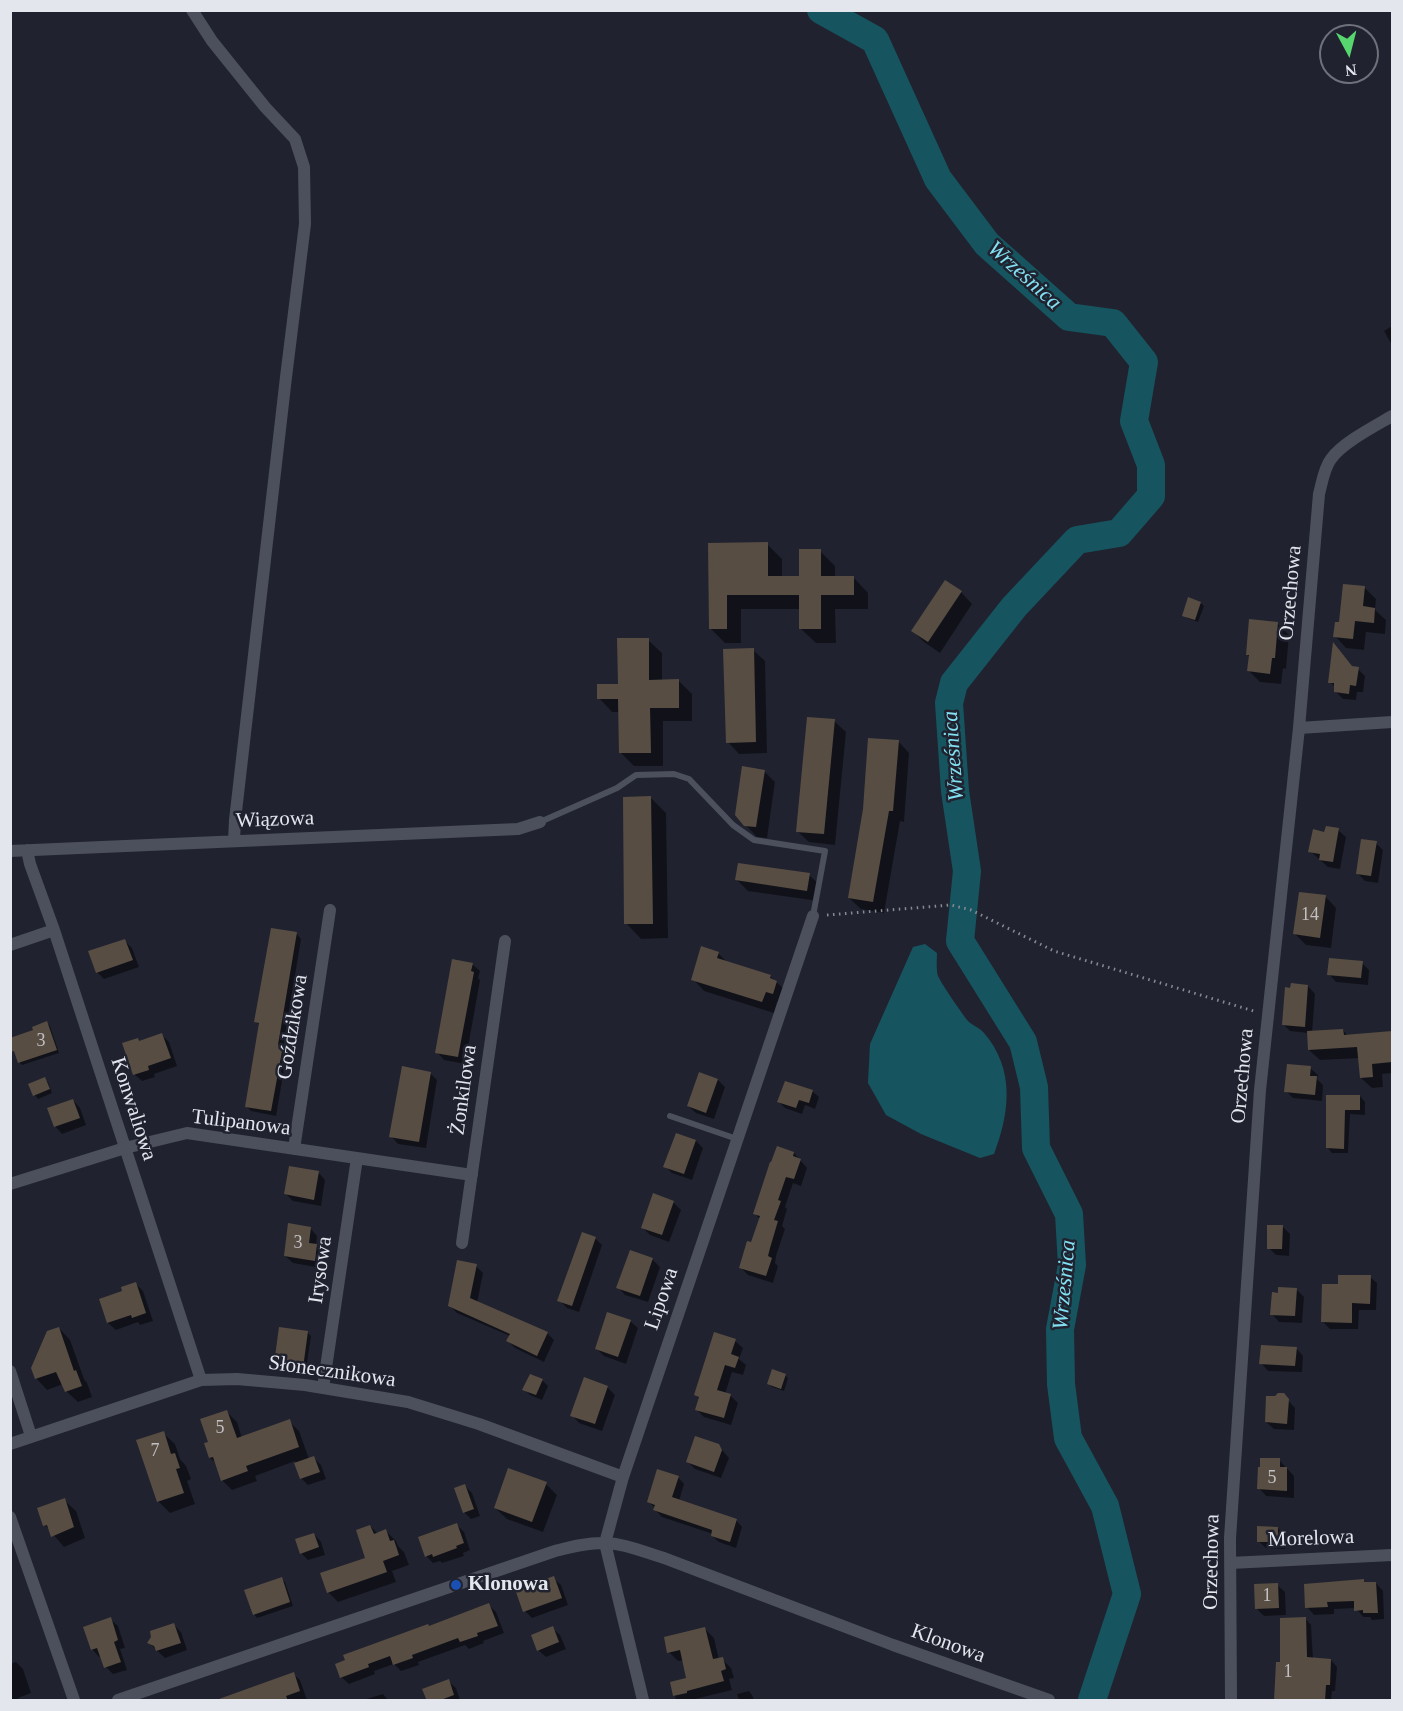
<!DOCTYPE html>
<meta charset="utf-8">
<style>
body{margin:0}
#map{position:relative;width:1403px;height:1711px;overflow:hidden;background:#20232f;font-family:"Times New Roman",serif}
canvas{display:block}
.frame{position:absolute;inset:0;border:12px solid #e4e6ee;pointer-events:none}
.north{position:absolute;left:1319px;top:24px;width:60px;height:60px;box-sizing:border-box;background:#20232f;border:2px solid #6e717b;border-radius:50%;rotate:173deg;font-size:16px;font-weight:700;line-height:24px;text-align:center;color:#e4e6ee}
.north::after{content:'';display:block;margin:auto;width:21px;height:27px;background:#57d670;clip-path:polygon(50% 0,100% 100%,50% 72%,0 100%)}
</style>
<div id="map">
<canvas width="1403" height="1711"></canvas>
<div class="frame"></div>
<div class="north">N</div>
</div>
<script>
const ctx = document.querySelector('canvas').getContext('2d');
ctx.lineJoin = 'round';
function fill(path, color) { ctx.fillStyle = color; ctx.fill(path, 'evenodd'); }
function stroke(path, color, width, dash) { ctx.strokeStyle = color; ctx.lineWidth = width; ctx.lineCap = dash ? 'butt' : 'round'; ctx.setLineDash(dash || []); ctx.stroke(path); }
function label(font, color, halo, rows, align = 'center') {
  ctx.font = font + ' "Times New Roman",serif'; ctx.lineWidth = 5; ctx.setLineDash([]); ctx.textBaseline = 'middle'; ctx.strokeStyle = halo; ctx.fillStyle = color; for (const [text, x, y, turn = 0] of rows) {
    ctx.save(); ctx.translate(x, y); ctx.rotate((+turn || 0) * Math.PI / 180); ctx.textAlign = isNaN(turn) ? turn : align; if (halo) ctx.strokeText(text, 0, 0); ctx.fillText(text, 0, 0); ctx.restore();
  }
}
fill(new Path2D(`
 M925 944 937 953C937 960 936 970 938 976 941 983 964 1017 969 1022 974 1026 980 1028 984 1033 1015 1069 1010 1112 994 1154L980 1158 921 1134 886 1115 868 1083 870 1044 913 947Z`), '#16555f');
fill(new Path2D(`
 M1392 326V345L1384 331Z
 M710 544H767L782 559V578L800 577 820 551 835 566V578H854L868 593V609H835L836 643H816L801 629V609H741V643H725L710 628Z
 M1365 588 1376 599 1375 610 1386 620 1385 634 1366 632 1364 650 1346 648 1335 636Z
 M961 592 972 604 940 653 924 642 913 631Z
 M1201 603 1204 606 1198 622 1187 618 1184 615Z
 M1278 624 1289 635 1286 669 1283 668 1281 684 1260 682 1249 671 1250 658 1247 654Z
 M648 640 662 653V681H679L692 694V721H663V766H634L621 753 620 712H612L599 698 620 685Z
 M753 650 765 661 767 753 739 754 728 742Z
 M1353 668 1358 669 1365 676 1363 692H1357L1356 700 1343 699 1335 691 1336 688 1330 682Z
 M834 721 846 732 835 845 809 842 797 831Z
 M898 741 909 753 904 822 900 821 884 913 861 909 849 898 864 809Z
 M764 771 775 782 767 838 757 837 736 815Z
 M651 798 666 813 668 938 641 939 626 923Z
 M1338 830 1346 837 1340 869 1328 867 1310 851Z
 M1376 843 1383 850 1378 883 1365 881 1357 873Z
 M809 875 821 886 818 901 748 891 737 880Z
 M1325 896 1336 908 1331 948 1306 945 1295 934Z
 M297 934 301 939 283 1048 287 1052 276 1116 251 1111 246 1106 260 1026 256 1021Z
 M125 941 132 948 139 967 104 979 97 972Z
 M718 953 728 963 770 976 788 993 784 1005 777 1002 774 1013 704 991 693 979Z
 M1362 963 1369 970 1368 985 1336 982 1329 974Z
 M472 964 480 971 478 978 480 980 465 1064 444 1060 437 1052Z
 M1308 986 1315 994 1312 1033 1343 1030 1348 1036 1392 1032V1073L1382 1074 1383 1087 1372 1088 1361 1078 1360 1058 1320 1060 1309 1050 1308 1033 1290 1031 1283 1024Z
 M47 1023 50 1026 59 1053 22 1065 19 1062 35 1031Z
 M162 1035 169 1042 177 1066 154 1074 155 1077 142 1081 134 1074 140 1043Z
 M1310 1068 1318 1075 1317 1079 1323 1085 1322 1101 1293 1098 1286 1091Z
 M430 1073 437 1080 426 1148 398 1144 391 1136Z
 M45 1079 48 1082 52 1093 38 1099 35 1095 30 1085Z
 M718 1080 725 1087 714 1119 696 1113 688 1106Z
 M812 1091 819 1097 815 1109 805 1105 802 1114 785 1108 779 1102Z
 M1327 1096H1360L1365 1102V1115L1350 1114 1348 1153H1332L1327 1147Z
 M73 1100 80 1108 86 1125 62 1134 55 1126Z
 M677 1134 696 1141 703 1148 692 1180 672 1173 665 1166Z
 M794 1153 807 1168 801 1186 793 1183 785 1207 787 1209 782 1226 785 1229 776 1256 775 1263 778 1266 773 1283 748 1275 740 1267 752 1244 760 1219 754 1213Z
 M318 1172 325 1180 321 1206 293 1201 286 1194Z
 M673 1202 681 1210 669 1242 650 1235 642 1227Z
 M1282 1226 1290 1234 1289 1256 1276 1255 1269 1248Z
 M310 1228 317 1236 316 1246 324 1253 321 1268 293 1263 285 1256Z
 M595 1238 602 1245 579 1312 567 1308 559 1300Z
 M630 1252 653 1260 660 1267 648 1302 625 1295 618 1287Z
 M476 1266 483 1273 477 1303 547 1333 554 1340 544 1362 515 1348 508 1341 510 1336 457 1313 450 1306Z
 M1370 1277 1377 1283 1376 1310H1359L1358 1329H1330L1323 1322Z
 M136 1284 143 1291 153 1321 140 1325 138 1322 116 1330 108 1323 101 1300 124 1292Z
 M1296 1289 1304 1297 1302 1323 1279 1322 1272 1314 1279 1294Z
 M630 1321 638 1328 626 1364 604 1356 597 1349Z
 M59 1328 70 1340 84 1379 87 1383 92 1397 78 1402 66 1391 63 1384 47 1390 36 1378Z
 M307 1332 311 1336 306 1370 279 1367 276 1363Z
 M735 1341 743 1348 739 1359 746 1365 743 1375 732 1372 725 1394 731 1396 738 1403 731 1425 704 1417 697 1410 700 1399 696 1395Z
 M1296 1348 1303 1356 1302 1372 1268 1371 1261 1363Z
 M785 1375 788 1378 784 1391 772 1387 769 1384Z
 M542 1380 548 1386 542 1400 530 1395 524 1389Z
 M607 1387 615 1395 602 1431 579 1423 572 1415Z
 M1283 1395 1295 1408 1294 1430 1274 1429 1266 1422 1275 1398Z
 M227 1412 237 1422 242 1438 289 1421 299 1431 309 1459 314 1458 321 1465 326 1479 308 1485 301 1478 295 1461 255 1476 257 1481 232 1490 222 1480 217 1464 210 1458 209 1443Z
 M163 1433 175 1444 180 1459 186 1466 191 1479 187 1481 195 1504 170 1513 158 1501Z
 M718 1445 729 1458 721 1478 695 1469 688 1462Z
 M1279 1460 1294 1476V1498L1266 1496 1259 1488 1262 1468Z
 M678 1477 684 1484 679 1501 736 1520 742 1527 736 1548 719 1542 712 1536 713 1534 662 1517 655 1510 656 1509 649 1502Z
 M546 1484 557 1495 543 1532 507 1519 495 1508Z
 M465 1486 472 1493 480 1516 471 1519 464 1512Z
 M64 1500 76 1511 85 1538 64 1547 45 1525Z
 M457 1525 464 1532 470 1550 463 1553 464 1556 442 1563 440 1561 433 1563 426 1556Z
 M370 1526 378 1534 386 1531 396 1541 398 1546 404 1552 409 1565 392 1571 396 1582 338 1602 328 1592 367 1558Z
 M1278 1528 1285 1535V1549L1266 1548 1258 1541Z
 M314 1534 321 1542 325 1555 308 1560 301 1553Z
 M553 1578 561 1585 568 1605 532 1618 525 1611Z
 M281 1579 285 1582 293 1606 257 1618 254 1614Z
 M1364 1581 1366 1584 1376 1583 1383 1591 1384 1619 1372 1620 1370 1617H1363L1356 1608 1334 1609V1614L1314 1615 1307 1607Z
 M1277 1585 1285 1592 1286 1615 1264 1616 1257 1609Z
 M489 1605 496 1612 504 1633 483 1641 484 1643 469 1649 465 1645 418 1662 419 1665 401 1671 394 1664 374 1671 375 1674 349 1684 341 1677Z
 M1305 1618 1311 1625 1313 1659 1331 1660 1337 1667 1335 1691H1332L1331 1700H1275L1282 1664Z
 M110 1619 118 1626 125 1648 120 1649 127 1670 113 1674 106 1667 102 1656 99 1657 92 1649Z
 M174 1625 181 1632 187 1650 165 1658 149 1643Z
 M552 1628 560 1635 566 1649 546 1657 538 1650Z
 M705 1629 714 1638 719 1660 722 1659 731 1668 734 1678 729 1679 732 1690 695 1699V1700H676L672 1683 688 1679 684 1660 678 1661 669 1652Z
 M16 1662 23 1669 31 1693 18 1698 19 1700H10V1664Z
 M293 1674 300 1680 307 1700H219Z
 M448 1681 456 1688 460 1700H428Z
 M749 1691 752 1695 754 1700H739L737 1694Z
 M383 1694 388 1700H363Z`), '#0007');
stroke(new Path2D(`
 M821 10 875 40 938 179 987 244 1069 317 1113 323 1144 362 1134 421 1151 465V496L1119 533 1077 540 1014 607 954 683 949 703 955 791 967 871 960 941 1023 1042 1034 1087 1036 1148 1069 1214 1072 1265 1060 1329 1061 1384 1068 1438 1105 1506 1127 1594 1092 1700`), '#16555f', 28);
fill(new Path2D(`
 M768 542V576H799V549H821V576H854V595H821V629H799V595H727V629H709L708 543Z
 M945 580 962 591 928 642 911 631Z
 M1343 584 1365 586 1363 606 1375 608 1374 623 1355 621 1353 639 1333 637 1335 622H1339Z
 M1188 597 1201 602 1195 620 1182 616Z
 M1249 619 1278 622 1275 658H1272L1270 674 1247 671 1249 655H1246Z
 M617 638H649V680L679 679V708H650L651 753H619L618 699H597V684H618Z
 M1333 642 1352 666 1359 667 1356 686 1350 685 1349 694 1334 692V683H1328Z
 M754 648 756 742 726 743 723 649Z
 M807 717 835 719 824 834 796 832Z
 M868 738 899 740 893 811H889L873 902 848 898 863 809Z
 M742 766 765 770 756 827 744 826 735 815Z
 M651 796 653 924H624L623 797Z
 M1326 826 1339 828 1333 862 1319 860 1320 854 1308 852 1313 829 1324 832Z
 M1361 839 1377 841 1371 876 1356 874Z
 M738 863 810 873 807 891 735 880Z
 M1299 892 1326 895 1320 938 1293 934Z
 M271 928 297 932 278 1045 283 1046 271 1111 245 1107 259 1023 254 1022Z
 M125 939 133 960 96 973 88 951Z
 M701 946 719 952 717 958 771 975 770 978 777 981 773 994 766 992 762 1002 691 980Z
 M1329 958 1363 961 1361 978 1327 975Z
 M452 959 473 963 471 971 474 972 458 1057 435 1053Z
 M1291 983 1308 985 1305 1027 1282 1025 1285 987 1290 988Z
 M47 1021 57 1050 18 1063 14 1051 10 1052V1038L33 1030 32 1027Z
 M1343 1029 1344 1035 1392 1031V1062L1372 1064 1373 1077 1360 1078 1357 1047 1308 1050 1307 1031Z
 M162 1033 171 1058 148 1066 149 1070 133 1075 122 1043 138 1038 139 1041Z
 M1287 1064 1311 1066 1310 1076H1317L1315 1095 1284 1092Z
 M402 1066 431 1072 419 1142 389 1137Z
 M699 1072 718 1079 706 1113 687 1106Z
 M45 1077 50 1089 33 1096 28 1084Z
 M785 1081 813 1090 809 1103 799 1100 796 1108 777 1102Z
 M1326 1095H1360V1110H1345L1344 1149 1326 1148Z
 M73 1099 80 1118 54 1127 47 1108Z
 M676 1133 696 1140 684 1174 663 1167Z
 M777 1146 794 1152 793 1156 801 1159 794 1179 786 1177 778 1200 781 1201 774 1220 778 1221 770 1248 768 1256 772 1258 766 1276 739 1268 747 1241 751 1242 760 1216 753 1214 770 1162H771Z
 M289 1166 319 1171 314 1200 284 1194Z
 M653 1193 674 1201 662 1235 641 1228Z
 M288 1223 311 1227 309 1243 317 1244 315 1261 284 1256Z
 M1267 1225H1283L1282 1249H1267Z
 M582 1232 596 1237 572 1306 557 1301Z
 M630 1250 653 1258 640 1296 616 1288Z
 M457 1260 477 1264 470 1298 548 1332 537 1356 506 1341 510 1334 448 1306Z
 M1338 1275H1371L1370 1304 1352 1303V1323L1321 1322 1322 1284H1338Z
 M136 1282 146 1313 132 1318 131 1315 107 1323 99 1299 122 1291 121 1287Z
 M1278 1287 1297 1288 1295 1316 1270 1315 1272 1292 1278 1293Z
 M607 1312 631 1320 618 1357 595 1349Z
 M59 1327 74 1371 76 1370 82 1386 65 1392 56 1372 35 1379 31 1368 47 1331Z
 M279 1327 308 1331 303 1368 274 1364Z
 M714 1332 736 1339 731 1354 739 1357 735 1368 725 1365 717 1390 731 1394 724 1418 695 1410 699 1397 694 1395Z
 M1261 1345 1297 1347 1295 1366 1259 1364Z
 M772 1369 786 1374 781 1389 767 1384Z
 M530 1374 543 1379 536 1395 522 1390Z
 M584 1377 608 1386 595 1424 570 1416Z
 M1278 1393H1284L1289 1399 1287 1424 1265 1422 1266 1396H1275Z
 M227 1410 237 1438 290 1419 299 1447 246 1466 248 1471 221 1481 213 1457 209 1458 204 1443 208 1442 200 1419Z
 M164 1431 171 1454 175 1453 180 1468 176 1469 184 1493 157 1502 136 1440Z
 M695 1436 719 1444 722 1450 714 1472 686 1462Z
 M314 1456 320 1472 300 1479 294 1463Z
 M1260 1458H1280V1467H1287V1491L1257 1489 1258 1467H1260Z
 M508 1468 547 1482 532 1522 494 1508Z
 M657 1469 679 1476 672 1497 737 1519 730 1542 711 1536 712 1530 653 1510 655 1505 647 1502Z
 M465 1484 474 1509 463 1513 454 1488Z
 M65 1498 74 1527 51 1537 47 1525 43 1526 37 1508Z
 M457 1523 464 1543 456 1546 457 1548 433 1557 432 1554 425 1557 418 1537Z
 M370 1525 374 1534 386 1529 390 1541 394 1540 399 1555 383 1561 387 1572 327 1593 320 1573 365 1558 356 1530Z
 M1257 1526 1278 1527V1542H1257Z
 M314 1533 319 1547 300 1554 295 1539Z
 M554 1576 562 1598 523 1612 516 1592 540 1583V1581Z
 M282 1577 290 1602 253 1615 244 1590Z
 M1364 1579V1582H1376L1378 1613H1363V1610L1354 1611V1601L1327 1602 1328 1607 1305 1608 1304 1584Z
 M1278 1583 1279 1608 1255 1609 1254 1584Z
 M489 1603 498 1626 477 1633 478 1636 460 1642 458 1638 412 1655 413 1658 393 1665 390 1656 368 1664 369 1667 340 1678 335 1664 345 1660 343 1655 428 1624 429 1626Z
 M111 1617 118 1640 114 1642 121 1662 104 1668 97 1648 91 1650 83 1627Z
 M1306 1617 1307 1657 1331 1659 1330 1685H1326L1325 1701H1274L1276 1662H1280V1618Z
 M174 1623 181 1643 156 1651 154 1646 147 1643 151 1637 150 1631Z
 M553 1626 559 1642 537 1651 531 1635Z
 M705 1627 713 1659 723 1657 726 1669 721 1671 724 1681 687 1691V1693L673 1696 670 1682 686 1678 680 1650 667 1653 664 1637Z
 M294 1672 300 1691 286 1696 288 1701H219V1699Z
 M449 1679 454 1695 438 1701H427L422 1689Z`), '#584d43');
stroke(new Path2D(`
 M827 915 951 905 971 910 1054 951 1257 1012`), '#888a94', 3, [1.5, 4.5]);
stroke(new Path2D(`
 M540 822 617 788 636 775 674 774 689 779 733 825 754 840 825 851 813 916
 M670 1116 737 1139`), '#4c505d', 6);
stroke(new Path2D(`
 M192 10 212 41 265 107 295 139 304 167 305 224 286 377 235 820 234 841
 M1299 728 1392 722
 M27 850 30 864 54 930 201 1380
 M10 851 518 829 540 822
 M10 945 54 930
 M294 1149 330 910
 M10 1184 125 1148 187 1133 472 1175
 M462 1243 505 941
 M10 1371 31 1436
 M323 1388 357 1158
 M10 1444 201 1380 237 1379 305 1385 408 1402 479 1424 623 1477
 M10 1517 74 1700
 M1230 1563 1392 1555
 M118 1700 555 1551C571 1547 586 1543 603 1543 623 1543 644 1552 664 1558L893 1645 1049 1700
 M643 1700 605 1543 623 1477 813 916
 M1231 1700 1230 1538 1260 1090 1299 728 1319 494C1322 483 1324 468 1331 459 1342 443 1375 426 1392 416`), '#4c505d', 12);
for (const [x, y, r, color] of [
 [456,1585,6,"#1a4fb4"]
]) { const dot = new Path2D(); dot.arc(x, y, r, 0, 2 * Math.PI); ctx.fillStyle = color; ctx.fill(dot); stroke(dot, '#20232f', 2); }
label('18px', '#c1c0c3', null, [
 ["14",1310,915],
 ["3",41,1041],
 ["3",298,1243],
 ["5",220,1428],
 ["7",155,1451],
 ["5",1272,1478],
 ["1",1267,1596],
 ["1",1288,1672]
]);
label('21px', '#e4e6ee', '#20232f', [
 ["Orzechowa",1291,593,-85],
 ["Wiązowa",275,820,-2],
 ["Goździkowa",293,1027,-81],
 ["Orzechowa",1243,1076,-85],
 ["Żonkilowa",464,1090,-82],
 ["Konwaliowa",133,1109,72],
 ["Tulipanowa",241,1123,7],
 ["Irysowa",321,1270,-82],
 ["Lipowa",662,1299,-71],
 ["Słonecznikowa",332,1372,8],
 ["Morelowa",1311,1539,-2],
 ["Orzechowa",1212,1562,-89],
 ["Klonowa",948,1644,20]
]);
label('bold 21px', '#e4e6ee', '#20232f', [
 ["Klonowa",468,1585]
], 'left');
label('italic 22px', '#82e1f3', '#20232f', [
 ["Wrześnica",1024,276,42],
 ["Wrześnica",954,756,-94],
 ["Wrześnica",1065,1285,-85]
]);
</script>
